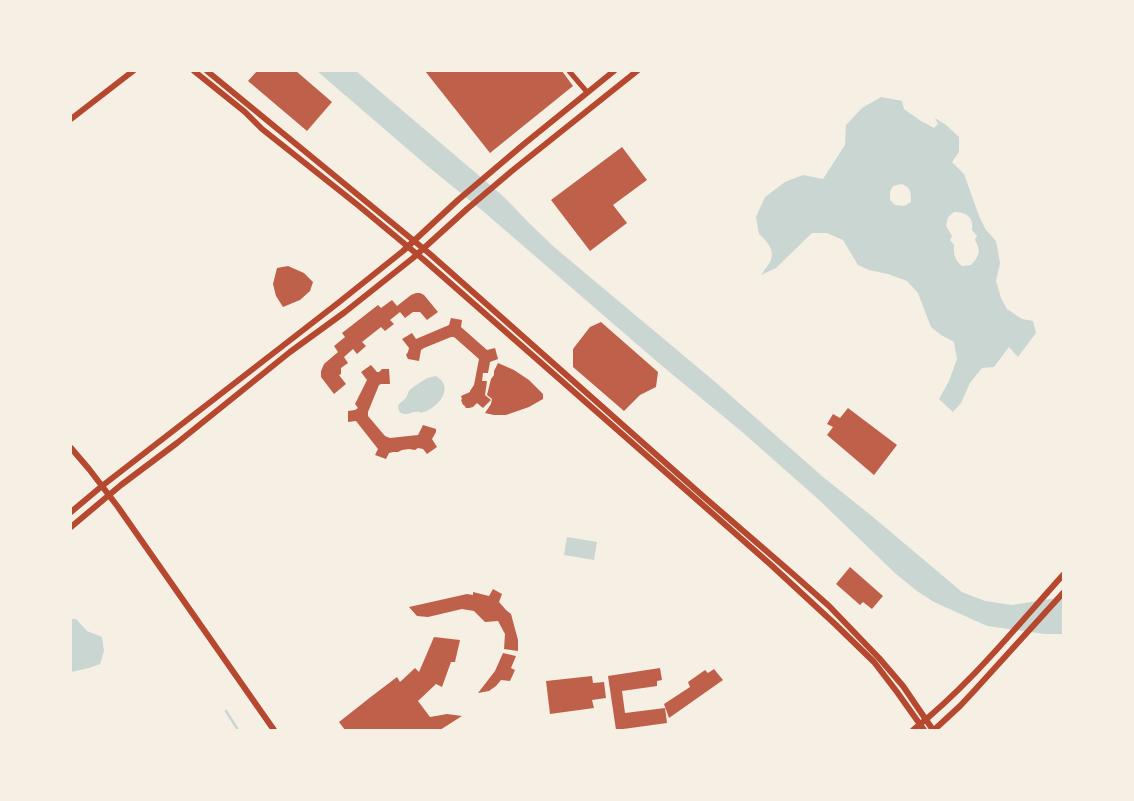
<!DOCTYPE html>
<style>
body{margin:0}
#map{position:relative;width:1134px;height:801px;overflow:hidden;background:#f6efe4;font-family:Literata,serif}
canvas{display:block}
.frame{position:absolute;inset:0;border:72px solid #f6efe4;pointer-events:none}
</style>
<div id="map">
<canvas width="1134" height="801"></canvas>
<div class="frame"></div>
</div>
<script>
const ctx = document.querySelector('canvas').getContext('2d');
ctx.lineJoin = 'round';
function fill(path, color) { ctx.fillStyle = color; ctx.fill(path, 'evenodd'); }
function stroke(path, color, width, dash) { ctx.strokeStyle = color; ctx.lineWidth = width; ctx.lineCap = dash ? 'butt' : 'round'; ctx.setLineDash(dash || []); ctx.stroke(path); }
fill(new Path2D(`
 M317 71H356L504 197 528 222 554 247 714 381 823 477 873 517 962 592 985 601 1012 605 1063 597V634H1045L987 626 934 602 917 591 896 574 818 499 741 431 661 365 484 212 425 164Z
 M881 97 902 101 904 109 921 121 934 128 938 124 935 118 946 125 959 137V152L952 162 964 174 979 216 986 230 996 241 1000 263 996 281 1001 298 1007 309 1022 319 1033 321 1036 333 1018 357 1009 347 994 367 982 368 970 383 961 403 953 412 939 399 949 381 957 359 954 342 941 335 931 327 918 293 907 281 888 274 869 270 858 265 843 240 827 233H812L776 268 761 275C764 270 769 265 771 260 775 250 766 240 759 234L756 217 765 197 785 182 803 175 823 179 845 145 846 125 862 108ZM902 184C911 188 911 192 911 202L904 206 895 205 890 200V192L893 186ZM954 212C966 212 974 217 972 230L977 236 975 240C981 251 980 255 971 265L962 266C955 260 953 255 954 245L950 240 952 236 946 226 948 217Z
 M436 376C455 387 439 407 424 412 417 414 423 411 416 412 409 412 409 416 401 413L399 411 398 405 406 398 409 391 412 388 427 378Z
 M567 537 597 542 594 560 564 555Z
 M71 619H76L87 631 102 637 104 651 100 664 89 668 71 672Z`), '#c9d6d2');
stroke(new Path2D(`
 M226 711 238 730`), '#c9d6d2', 2.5);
fill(new Path2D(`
 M257 71H296L332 102 307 131 248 81Z
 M425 71H562L573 86 490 153Z
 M622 147 647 180 613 205 627 223 590 251 551 200Z
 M288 266 304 273 313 282 310 291 300 300 283 307 276 296 273 284 277 268Z
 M416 293H420L424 295 438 312 427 320 420 312H413L405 318 400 312 390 320 394 324 385 331 381 327 362 342 366 346 357 354 353 349 344 357 348 363 341 368V374L339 375 346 384 334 394 321 377V371L324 364 338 352 334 346 345 337 342 333 378 305 381 308 392 300 397 306 411 295Z
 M451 318 462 320 461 327 487 350 495 348 498 359 490 362 488 373H483L482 381H487L485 395 491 400 483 408 477 403 473 407 469 408H466L464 405H463L461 400 462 399 461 396 470 392V391L474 385 479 359 454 337H451L424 348 421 350 419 361 408 359 406 355 408 352 409 348 402 339 412 333 416 339 449 325Z
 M601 322 658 372 656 387 640 395 624 411 573 367V349L590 327Z
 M498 363 514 370 529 380 543 394V399L529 407 506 415H494L485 413 491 404 492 399 487 395 491 379 494 375V371Z
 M371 365 377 372H379L382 369H389L390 384H381L379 385 368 412V416L385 436 390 438 418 435 423 425 436 429V432L432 439 437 447 427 454 423 449 418 448 415 450 409 449 402 450 398 452H393L389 453 386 459 375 455 378 449 356 421 348 422V411L355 410 358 408 355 404 367 380 361 372Z
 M848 408 897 445 874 475 827 435 833 427 827 424 833 414 840 418Z
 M850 567 883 596 872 609 863 602 860 605 836 584Z
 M493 589 502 594 499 602 506 610 511 614 518 640V651L504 649 505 634 498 621 485 622 474 611 462 609 428 617 417 616 409 607 467 594 473 595V592L489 596Z
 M434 637 460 640 455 662H451L442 687 436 684 418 701 430 717 447 714 462 716 440 730H345L339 722 372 696 397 677 400 682 415 668 419 672Z
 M503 653 516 656 511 668 515 670 510 681 501 680 496 686 489 691 478 693 495 671Z
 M660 668 662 680 657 681V686L622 691 625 713 665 708 667 723 616 730 608 676Z
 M714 669 723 680 669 718 664 704 690 687 688 682 705 670 708 673Z
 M592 676 593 683 604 682 606 698 592 700 594 708 550 714 546 681Z`), '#bf614a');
stroke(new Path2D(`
 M569 71 587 92`), '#b5482f', 5);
stroke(new Path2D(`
 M194 71 245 112 262 129 359 206 424 260 770 564 836 625 874 662 897 692 924 730
 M207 71 430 254 704 497 793 574 829 606 879 658 903 686 933 730
 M71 119 133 71
 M71 448 89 469 118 507 274 730
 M71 512 102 486 338 303 403 251 458 200 524 144 614 71
 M71 527 121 485 177 443 290 352 345 312 413 258 467 209 513 170 637 71
 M913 730C969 686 1016 627 1063 575
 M934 730 960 706 974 691 1063 593`), '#b5482f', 6);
</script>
